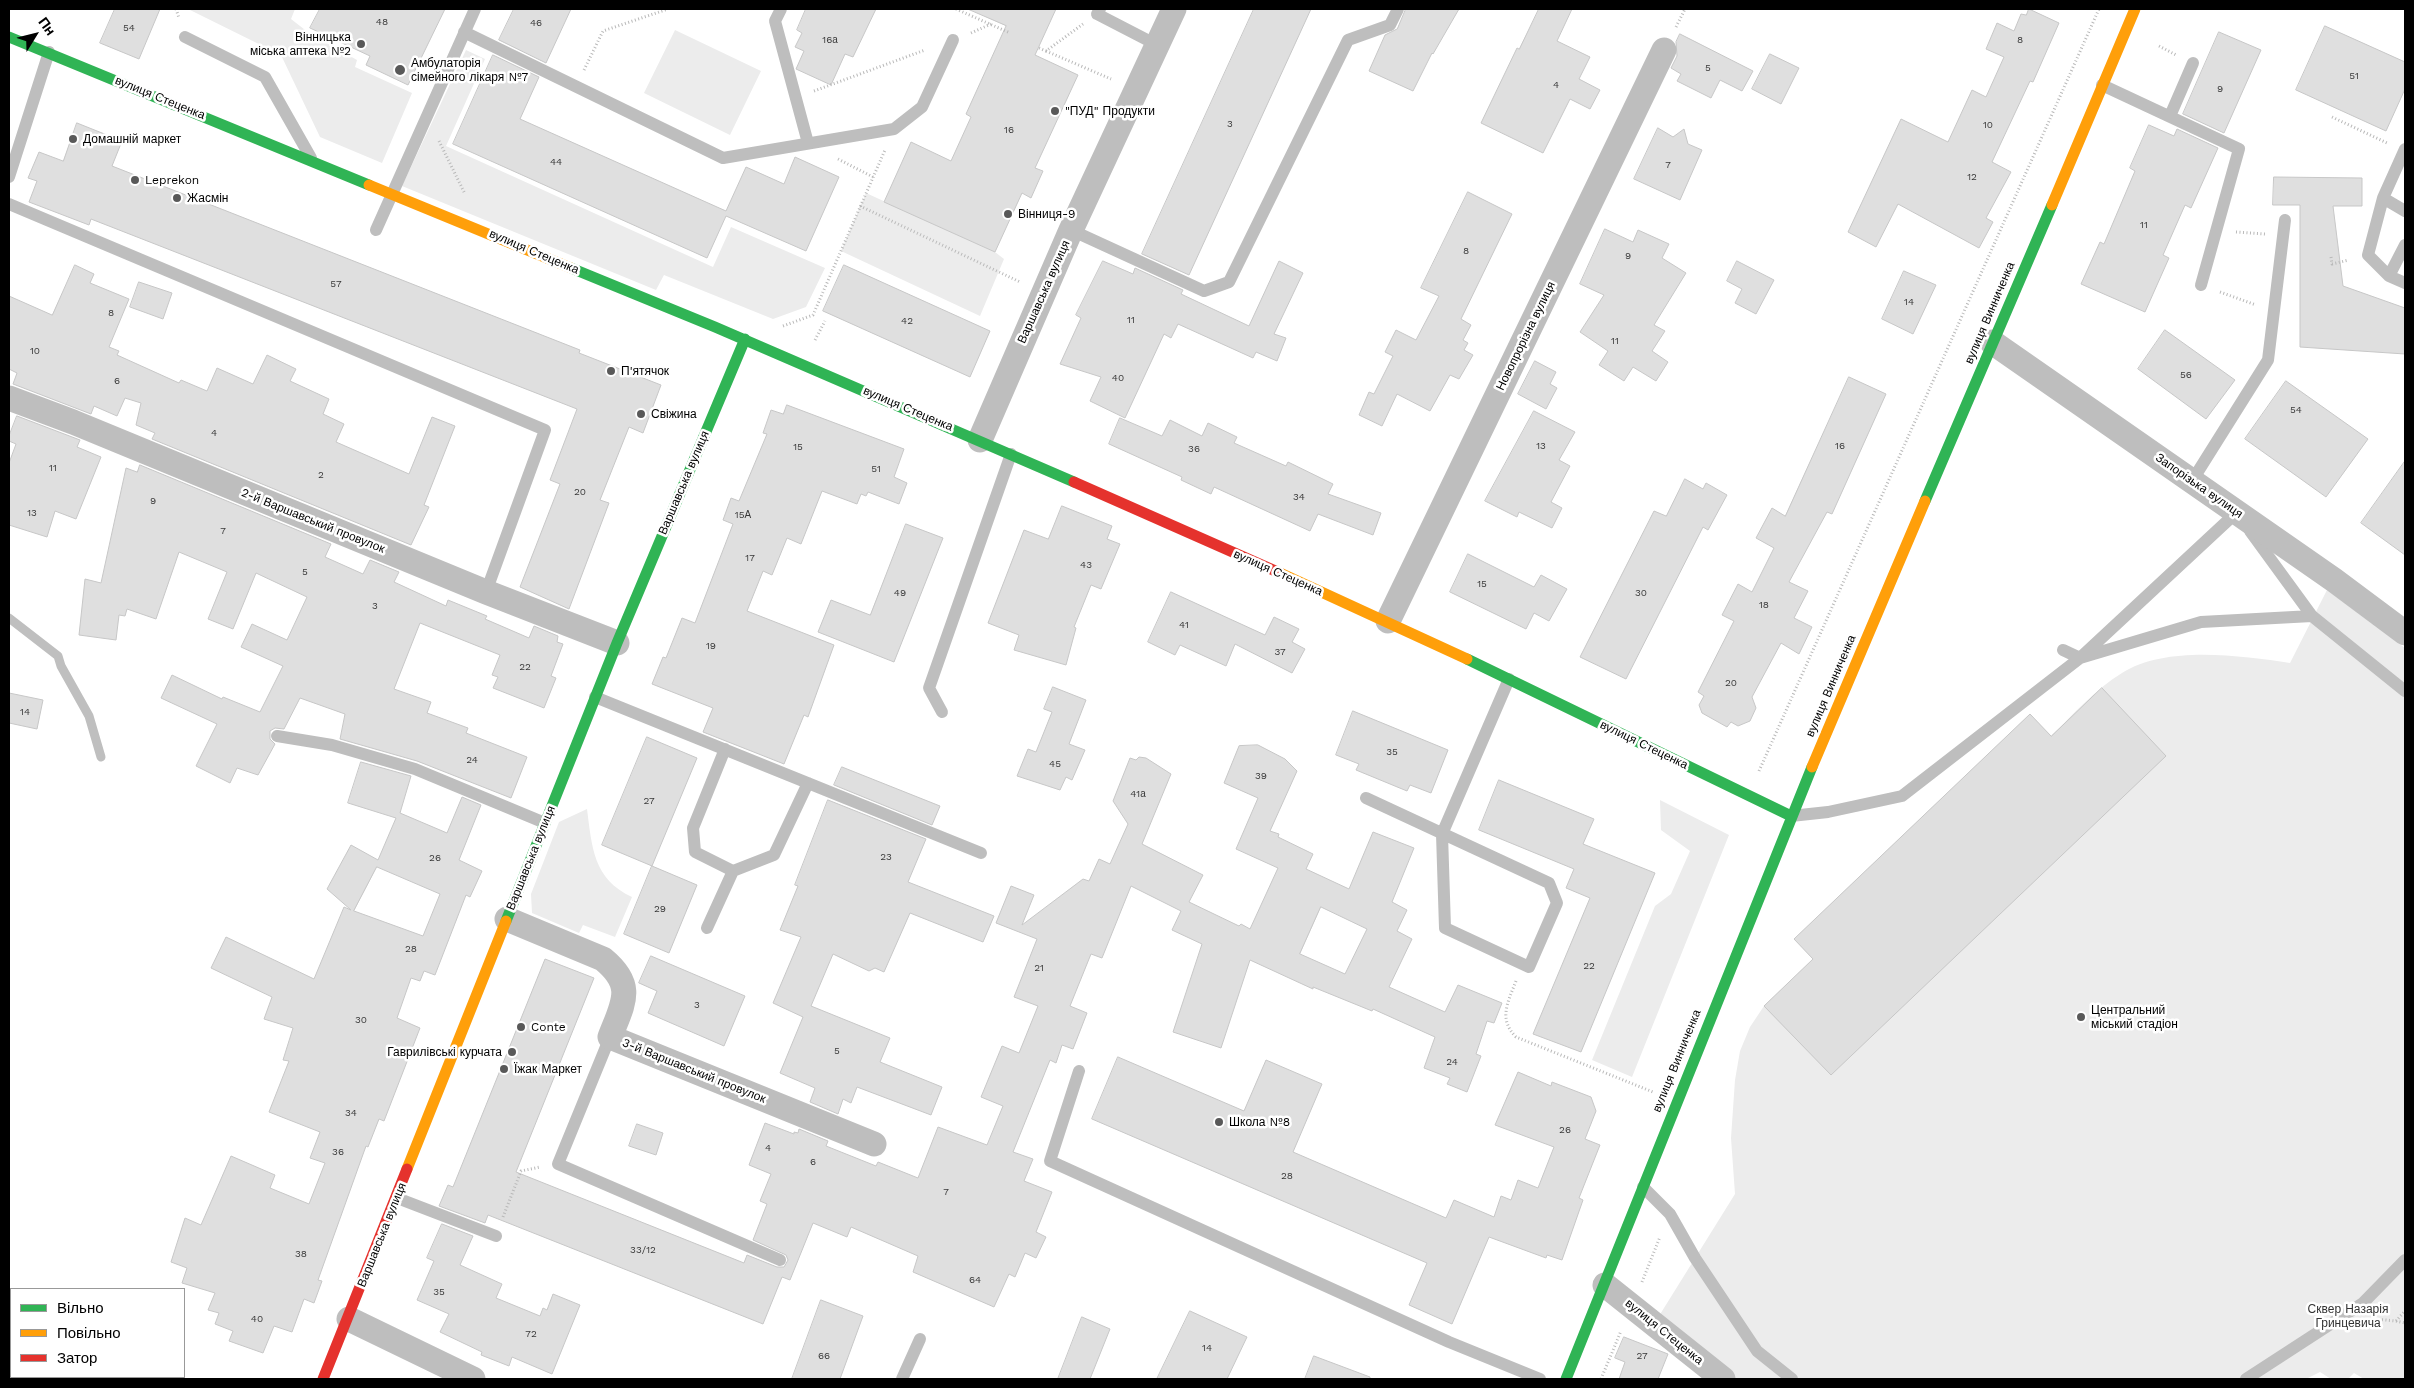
<!DOCTYPE html>
<meta charset="utf-8">
<style>
body{margin:0}
#map{position:relative;width:2414px;height:1388px;overflow:hidden;background:#fff;font-family:"Work Sans",sans-serif}
canvas{display:block}
.frame{position:absolute;inset:0;border:10px solid #000;pointer-events:none}
.legend{position:absolute;left:10px;top:1288px;width:175px;height:90px;box-sizing:border-box;background:#fff;border:1px solid #999;margin:0;padding:6px 9px;list-style:none;font-size:15px;color:#000}
.legend li{display:flex;align-items:center;gap:10px;height:25px}
.legend b{width:25px;border:1px solid #999}
.north{position:absolute;left:10px;top:10px;width:50px;height:50px;-webkit-text-stroke:4px #fff;paint-order:stroke;rotate:54deg;font-size:14px;font-weight:700;line-height:20px;text-align:center;color:#000}
.north::after{content:'';display:block;margin:auto;width:18px;height:22px;background:#000;clip-path:polygon(50% 0,100% 100%,50% 72%,0 100%)}
</style>
<div id="map">
<canvas width="2414" height="1388"></canvas>
<div class="frame"></div>
<ul class="legend">
<li><b style="height:6px;background:#30b455"></b>Вільно</li>
<li><b style="height:6px;background:#ff9f0a"></b>Повільно</li>
<li><b style="height:6px;background:#e5322d"></b>Затор</li>
</ul>
<div class="north">Пн</div>
</div>
<script>
const ctx = document.querySelector('canvas').getContext('2d');
ctx.lineJoin = 'round';
function fill(path, color) { ctx.fillStyle = color; ctx.fill(path, 'evenodd'); }
function stroke(path, color, width, dash) { ctx.strokeStyle = color; ctx.lineWidth = width; ctx.lineCap = dash ? 'butt' : 'round'; ctx.setLineDash(dash || []); ctx.stroke(path); }
function label(font, color, halo, rows, align = 'center') {
  ctx.font = font + ' "Work Sans",sans-serif'; ctx.lineWidth = 5; ctx.setLineDash([]); ctx.textBaseline = 'middle'; ctx.strokeStyle = halo; ctx.fillStyle = color; for (const [text, x, y, turn = 0] of rows) {
    ctx.save(); ctx.translate(x, y); ctx.rotate((+turn || 0) * Math.PI / 180); ctx.textAlign = isNaN(turn) ? turn : align; if (halo) ctx.strokeText(text, 0, 0); ctx.fillText(text, 0, 0); ctx.restore();
  }
}
fill(new Path2D(`
 M188 9H295L291 19 309 33 357 60 355 67 412 93 382 163 320 137 281 55Z
 M675 30 761 71 730 135 644 93Z
 M466 50 485 59 446 146 713 267 731 227 825 268 806 307 773 319 664 275 656 290 402 186Z
 M866 193 995 252 1004 259 980 316 841 251Z
 M2327 590 2405 648 2404 1379H2364L2354 1373 2348 1379H2331L2320 1372 2306 1379H1736L1659 1316 1735 1194 1731 1138 1735 1080 1740 1051 1750 1027 1764 1006 1813 959 1794 939 2030 714 2051 736C2073 715 2095 689 2122 673 2167 645 2241 656 2290 663Z
 M1660 800 1729 835 1632 1077 1592 1060 1655 906 1671 894 1690 851 1661 830Z
 M587 809C592 847 593 879 632 897L615 937 583 925 579 933 532 913 531 894 559 822Z`), '#ececec');
stroke(new Path2D(`
 M9 618 58 656 61 666 89 716 101 757`), '#bfbfbf', 9);
const building = new Path2D(`
 M115 9H160L139 59 100 43Z
 M320 9H445L408 85 366 65 370 56 310 28Z
 M514 9H571L546 63 499 40Z
 M806 9H876L853 57 845 54 831 85 796 69 804 51 795 47 802 33 797 30Z
 M968 9H1056L1035 55 1078 75 1035 168 1043 171 1031 198 1022 193 995 252 884 202 911 142 951 161 971 117 966 114 1006 26Z
 M1254 9H1311L1189 275 1142 254Z
 M1406 9H1459L1433 54 1432 53 1413 91 1369 71 1385 35 1397 29Z
 M1539 9H1572L1557 41 1590 57 1579 79 1600 90 1590 109 1570 99 1543 153 1481 123 1517 48 1519 49Z
 M2029 9 2059 23 2033 82 2030 81 1992 162 2011 172 1986 218 1993 222 1979 248 1898 204 1876 247 1848 232 1901 119 1948 142 1972 90 1986 97 2004 57 1986 49 1997 23 2014 31 2021 14 2026 15Z
 M2325 26 2405 62V89L2386 131 2296 90Z
 M2219 32 2261 50 2224 133 2183 114Z
 M1680 34 1753 71 1742 91 1720 80 1711 98 1677 81 1681 74 1671 68 1677 56 1676 42Z
 M1770 54 1799 68 1781 104 1752 89Z
 M493 55 539 77 520 119 726 211 746 167 784 184 795 157 839 177 806 251 726 216 707 258 453 144Z
 M77 123 122 141 112 166 580 350 579 353 661 385 643 433 629 427 600 500 609 503 569 609 520 587 560 484 550 480 577 409 91 219 89 225 29 202 37 181 28 178 39 152 63 161Z
 M2149 125 2174 136 2177 129 2218 148 2191 208 2185 205 2163 255 2169 258 2145 312 2081 284 2100 242 2104 244 2135 171 2130 168Z
 M1658 128 1673 137 1684 129 1688 144 1702 150 1680 200 1634 179Z
 M2274 177 2362 178V206H2333L2343 286 2405 308V354L2300 347V205H2273Z
 M1468 192 1512 214 1461 319 1471 325 1463 340 1468 343 1464 350 1473 355 1459 379 1450 375 1430 411 1397 394 1382 426 1359 415 1369 392 1374 394 1393 356 1385 352 1396 330 1416 340 1439 296 1421 288Z
 M1605 229 1633 242 1638 230 1669 244 1662 258 1686 273 1654 325 1665 331 1652 351 1668 362 1656 381 1633 367 1624 381 1599 365 1608 351 1580 332 1604 295 1580 284Z
 M1103 261 1133 274 1135 268 1183 290 1181 294 1249 326 1279 261 1303 273 1274 334 1286 338 1277 361 1256 352 1253 358 1178 324 1171 338 1164 334 1125 418 1090 401 1101 377 1060 364 1081 318 1076 315Z
 M1737 261 1774 280 1756 314 1735 303 1742 289 1727 281Z
 M75 265 94 274 90 283 129 299 109 347 119 351 117 355 179 383 181 380 207 391 217 368 253 384 267 355 296 369 290 381 329 399 323 414 344 424 336 442 409 474 432 417 455 426 424 505 429 507 411 545 152 439 155 433 136 425 141 403 125 398 117 416 94 406 91 414 13 384 17 373 9 369V296L52 315Z
 M844 265 990 331 970 377 823 311Z
 M1904 271 1936 285 1913 334 1882 319Z
 M139 282 172 293 163 319 130 307Z
 M2165 330 2235 380 2206 419 2138 369Z
 M1535 361 1556 372 1550 384 1557 388 1546 409 1518 394Z
 M1849 377 1886 394 1832 514 1827 512 1789 582 1808 591 1794 618 1812 627 1799 654 1781 643 1752 697 1756 708 1750 721 1738 726 1731 722 1727 727 1702 713 1699 705 1704 696 1698 692 1734 621 1722 615 1738 584 1752 592 1774 548 1756 538 1772 508 1785 516Z
 M2286 381 2368 439 2326 497 2245 439Z
 M787 405 904 449 894 477 907 483 899 504 868 492 866 496 861 494 857 504 822 491 801 544 787 538 772 575 763 571 747 611 834 645 808 717 804 715 784 764 703 732 713 708 652 684 663 657 666 658 682 618 695 623 733 524 723 520 731 498 739 501 767 434 763 433 771 410 783 414Z
 M1534 411 1575 432 1559 460 1570 466 1551 502 1562 508 1552 528 1519 512 1517 517 1485 501Z
 M17 416 80 440 77 447 101 457 76 519 55 511 47 537 9 525V463L16 444 9 441V436Z
 M1120 418 1162 436 1170 420 1202 436 1208 423 1237 437 1234 443 1286 466 1288 462 1333 484 1328 494 1381 513 1373 535 1318 514 1310 531 1214 487 1211 494 1181 480 1182 477 1109 444Z
 M2405 461V555L2361 523Z
 M140 465 331 544 325 557 363 574 370 560 399 572 394 582 446 606 448 600 487 616 485 619 529 638 534 626 558 636 557 642 563 644 551 676 556 678 544 708 493 688 498 677 492 675 500 655 420 623 394 689 431 702 427 713 468 728 466 733 527 757 511 798 417 761 340 739 345 714 300 698 284 729 275 728 270 731V739L275 744 258 775 237 768 230 783 196 766 217 724 161 698 172 675 222 699 223 697 260 712 283 666 241 647 252 624 287 640 307 597 256 573 233 629 208 619 227 572 179 552 156 619 127 609 125 616 119 615 116 640 79 635 85 579 101 583 126 468 137 472Z
 M1685 479 1703 489 1706 483 1727 495 1708 530 1703 527 1626 679 1580 657 1654 511 1666 516Z
 M1062 506 1112 526 1107 539 1120 544 1101 589 1091 585 1074 627 1076 628 1066 665 1014 650 1019 635 988 623 1024 530 1048 539Z
 M906 524 943 538 894 662 818 632 831 600 870 615Z
 M1468 554 1534 587 1541 575 1567 589 1549 621 1534 613 1526 629 1450 592Z
 M1171 592 1265 635 1274 617 1299 629 1292 642 1305 649 1292 673 1235 644 1226 666 1180 645 1175 655 1148 642Z
 M1053 687 1086 700 1069 744 1085 750 1072 780 1066 777 1060 790 1017 776 1028 749 1036 752 1052 712 1044 709Z
 M2102 688 2166 756 1831 1075 1764 1006 1813 959 1794 939 2030 714 2051 736Z
 M9 693 43 700 37 729 9 723Z
 M1353 711 1448 750 1431 793 1410 785 1407 791 1356 770 1359 764 1336 755Z
 M647 737 697 758 652 866 602 845Z
 M1258 745 1285 759 1297 771 1270 831 1279 834 1278 837 1313 854 1306 869 1349 889 1373 832 1414 848 1392 902 1407 910 1397 931 1412 939 1389 987 1445 1012 1458 985 1502 1003 1494 1023 1487 1021 1476 1054 1481 1056 1467 1092 1447 1084 1450 1078 1424 1068 1435 1037 1373 1009 1372 1011 1313 987V989L1250 960 1221 1048 1173 1032 1202 944 1172 930 1181 911 1131 886 1102 958 1091 954 1070 1006 1087 1013 1073 1049 1062 1045 1056 1063 1050 1060 1013 1152 1033 1159 1024 1181 1052 1192 1036 1232 1046 1237 1036 1258 1025 1253 1015 1277 1009 1274 994 1307 913 1272 918 1256 851 1227 847 1237 813 1223 790 1280 782 1277 763 1324 488 1215 485 1223 439 1206 448 1185 453 1187 545 959 594 978 516 1172 744 1263 747 1255 777 1267H784L788 1260 786 1255 753 1240 767 1204 760 1201 771 1174 749 1165 765 1123 794 1134V1132L798 1133 799 1129 828 1141 826 1146 876 1166 878 1162 918 1178 938 1127 987 1145 1003 1106 981 1097 1002 1046 1019 1053 1038 1006 1014 997 1037 939 996 923 1011 886 1034 895 1022 925 1083 879 1089 881 1099 859 1110 864 1128 824 1113 801 1130 758 1136 760 1139 757 1146 758 1171 774 1142 844 1203 875 1189 902 1239 926 1241 924 1250 929 1278 868 1236 849 1258 798 1224 783 1239 746ZM1321 907 1367 929 1345 974 1300 954Z
 M361 762 411 776 400 813 447 833 462 797 481 805 459 860 482 871 470 897 466 895 435 975 424 971 420 981 411 978 397 1018 420 1028 384 1121 379 1119 368 1147 366 1146 318 1280 322 1281 314 1303 304 1299 292 1332 274 1326 263 1353 229 1341 233 1331 215 1324 219 1313 208 1310 215 1293 182 1283 187 1268 171 1262 185 1218 201 1225 231 1156 275 1175 270 1188 309 1204 325 1163 310 1158 320 1132 269 1112 289 1061 283 1060 293 1028 264 1019 272 997 211 968 226 937 314 979 344 907 351 910 327 889 351 845 378 860 396 818 348 803ZM377 867 440 894 423 936 354 911Z
 M842 767 940 806 932 825 834 785Z
 M1499 780 1594 819 1583 844 1655 873 1581 1052 1533 1034 1590 898 1566 888 1574 869 1479 830Z
 M828 800 926 839 908 882 994 916 983 942 910 913 884 972 875 968 869 971 833 954 811 1006 890 1038 880 1062 942 1087 931 1115 857 1087 851 1103 843 1099 838 1114 810 1102 815 1088 780 1073 803 1017 773 1003 801 937 780 930 798 886 795 885Z
 M652 866 697 885 669 953 624 934Z
 M651 956 745 996 724 1046 648 1013 657 991 639 983Z
 M1118 1057 1244 1111 1266 1060 1322 1084 1293 1152 1446 1218 1454 1200 1494 1217 1501 1196 1511 1200 1518 1180 1538 1188 1554 1147 1495 1125 1518 1072 1551 1086 1552 1082 1591 1097 1596 1111 1585 1139 1600 1145 1579 1198 1583 1200 1562 1260 1547 1255 1546 1258 1489 1237 1452 1324 1409 1305 1427 1263 1092 1119Z
 M637 1124 663 1133 656 1155 629 1146Z
 M442 1224 473 1236 460 1265 502 1284 496 1298 540 1316 543 1308 547 1310 553 1294 580 1305 552 1374 512 1357 509 1366 481 1355 482 1352 440 1332 449 1314 417 1300 434 1261 427 1258Z
 M821 1300 863 1316 840 1379H792Z
 M1190 1311 1247 1337 1227 1379H1157Z
 M1082 1317 1110 1329 1090 1379H1058Z
 M1624 1337 1668 1354 1658 1379H1619L1625 1362 1615 1358Z
 M1314 1356 1370 1377V1379H1305Z`);
fill(building, '#dfdfdf');
stroke(building, '#c7c7c7', 1);
stroke(new Path2D(`
 M176 9 179 18
 M956 9 1010 33
 M1676 27 1685 9
 M971 33 991 24
 M2159 46 2176 55
 M1039 48 1046 51 1083 24
 M1046 51 1111 79
 M584 70 603 31 668 9
 M814 91 925 50
 M2332 117 2387 143
 M439 141 465 194
 M838 159 873 177
 M860 206 1020 282
 M2236 232 2265 234
 M2331 257 2332 264 2349 260
 M2220 292 2256 305
 M783 326 813 315 885 150
 M815 340 825 321
 M1759 771 2099 9
 M1516 981C1508 1002 1498 1019 1516 1037L1653 1092
 M503 1217 521 1171 540 1167
 M1642 1282 1660 1237
 M2375 1319 2396 1321 2405 1311
 M2396 1321 2405 1323
 M1601 1379 1621 1331`), '#b9b9b9', 3, [1, 2.5]);
stroke(new Path2D(`
 M781 9 775 21 808 143
 M1100 9 1097 14 1157 45
 M464 32 723 158 894 129 922 107 953 40
 M185 37 265 77 311 158
 M2102 85 2239 149 2201 285
 M2170 116 2193 63
 M2405 149 2383 198 2368 255 2389 276 2405 245
 M9 177 49 52
 M2383 198 2405 211
 M9 204 545 430 486 592
 M376 230 475 9
 M1071 230 1204 291 1229 282 1348 40 1390 25 1398 9
 M2389 276 2405 283
 M2192 481 2268 360 2285 220
 M2250 531 2312 616 2405 691
 M2063 650 2080 658 2201 622 2312 616
 M595 697 981 853
 M942 712 929 688 1011 454
 M277 736 332 745 415 769 545 823
 M1366 798 1549 883 1557 903 1529 967 1445 928 1442 834 1509 679
 M1791 816 1828 812 1902 796 2080 658 2237 512 2239 515
 M733 871 774 855 808 783
 M707 928 733 871 695 852 693 828 725 749
 M610 1037 558 1164 780 1260
 M1079 1071 1050 1161 1449 1342 1540 1379
 M1643 1187 1670 1214 1695 1258 1757 1351 1792 1379
 M397 1198 496 1236
 M902 1379 920 1339
 M2246 1379 2363 1303 2405 1260`), '#bebebe', 12);
stroke(new Path2D(`
 M1992 342 2334 580 2405 633
 M9 398 73 422 486 592 617 643
 M980 440 1071 230 1174 9
 M1388 621 1664 50
 M507 919 603 959C636 986 623 1003 610 1037L874 1144
 M1605 1285 1723 1379
 M349 1319 473 1379`), '#bebebe', 25);
stroke(new Path2D(`
 M9 37 369 185
 M571 268 715 327 1074 482
 M1925 501 2052 205
 M1467 659 1791 816
 M506 921 617 643 745 339
 M1566 1379 1812 767`), '#30b455', 11);
stroke(new Path2D(`
 M369 185 571 268
 M2052 205 2135 9
 M1280 573 1467 659
 M1812 767 1925 501
 M407 1169 506 921`), '#ff9f0a', 11);
stroke(new Path2D(`
 M1074 482 1280 573
 M323 1379 407 1169`), '#e5322d', 11);
for (const [x, y, r, color] of [
 [361,44,5,"#595959"],
 [400,70,6,"#595959"],
 [1055,111,5,"#595959"],
 [73,139,5,"#595959"],
 [135,180,5,"#595959"],
 [177,198,5,"#595959"],
 [1008,214,5,"#595959"],
 [611,371,5,"#595959"],
 [641,414,5,"#595959"],
 [2081,1017,5,"#595959"],
 [521,1027,5,"#595959"],
 [512,1052,5,"#595959"],
 [504,1069,5,"#595959"],
 [1219,1122,5,"#595959"]
]) { const dot = new Path2D(); dot.arc(x, y, r, 0, 2 * Math.PI); ctx.fillStyle = color; ctx.fill(dot); stroke(dot, '#fff', 2); }
label('10px', '#383838', null, [
 ["48",382,22],
 ["46",536,23],
 ["54",129,28],
 ["16а",830,40],
 ["8",2020,40],
 ["5",1708,68],
 ["51",2354,76],
 ["4",1556,85],
 ["9",2220,89],
 ["3",1230,124],
 ["10",1988,125],
 ["16",1009,130],
 ["44",556,162],
 ["7",1668,165],
 ["12",1972,177],
 ["11",2144,225],
 ["8",1466,251],
 ["9",1628,256],
 ["57",336,284],
 ["14",1909,302],
 ["8",111,313],
 ["11",1131,320],
 ["42",907,321],
 ["11",1615,341],
 ["10",35,351],
 ["56",2186,375],
 ["40",1118,378],
 ["6",117,381],
 ["54",2296,410],
 ["4",214,433],
 ["13",1541,446],
 ["16",1840,446],
 ["15",798,447],
 ["36",1194,449],
 ["11",53,468],
 ["51",876,469],
 ["2",321,475],
 ["20",580,492],
 ["34",1299,497],
 ["9",153,501],
 ["13",32,513],
 ["15А",743,515],
 ["7",223,531],
 ["17",750,558],
 ["43",1086,565],
 ["5",305,572],
 ["15",1482,584],
 ["49",900,593],
 ["30",1641,593],
 ["18",1764,605],
 ["3",375,606],
 ["41",1184,625],
 ["19",711,646],
 ["37",1280,652],
 ["22",525,667],
 ["20",1731,683],
 ["14",25,712],
 ["35",1392,752],
 ["24",472,760],
 ["45",1055,764],
 ["39",1261,776],
 ["41а",1138,794],
 ["27",649,801],
 ["23",886,857],
 ["26",435,858],
 ["29",660,909],
 ["28",411,949],
 ["22",1589,966],
 ["21",1039,968],
 ["3",697,1005],
 ["30",361,1020],
 ["5",837,1051],
 ["24",1452,1062],
 ["34",351,1113],
 ["26",1565,1130],
 ["4",768,1148],
 ["36",338,1152],
 ["6",813,1162],
 ["28",1287,1176],
 ["7",946,1192],
 ["33/12",643,1250],
 ["38",301,1254],
 ["64",975,1280],
 ["35",439,1292],
 ["40",257,1319],
 ["72",531,1334],
 ["14",1207,1348],
 ["66",824,1356],
 ["27",1642,1356]
]);
label('12px', '#000', '#fff', [
 ["Вінницька",351,37,"right"],
 ["міська аптека №2",351,51,"right"],
 ["Амбулаторія",411,63],
 ["сімейного лікаря №7",411,77],
 ["\"ПУД\" Продукти",1065,111],
 ["Домашній маркет",83,139],
 ["Leprekon",145,180],
 ["Жасмін",187,198],
 ["Вінниця-9",1018,214],
 ["П'ятячок",621,371],
 ["Свіжина",651,414],
 ["Центральний",2091,1010],
 ["міський стадіон",2091,1024],
 ["Conte",531,1027],
 ["Гаврилівські курчата",502,1052,"right"],
 ["Їжак Маркет",514,1069],
 ["Школа №8",1229,1122]
], 'left');
label('12px', '#000', '#fff', [
 ["вулиця Стеценка",160,98,22],
 ["вулиця Стеценка",534,252,23],
 ["Варшавська вулиця",1044,292,-66],
 ["вулиця Винниченка",1990,313,-67],
 ["Новопрорізна вулиця",1526,336,-64],
 ["вулиця Стеценка",908,409,23],
 ["Варшавська вулиця",684,483,-67],
 ["Запорізька вулиця",2199,486,35],
 ["2-й Варшавський провулок",313,521,22],
 ["вулиця Стеценка",1278,573,24],
 ["вулиця Винниченка",1831,686,-67],
 ["вулиця Стеценка",1644,745,26],
 ["Варшавська вулиця",531,858,-68],
 ["вулиця Винниченка",1677,1061,-68],
 ["3-й Варшавський провулок",694,1071,22],
 ["Варшавська вулиця",382,1235,-68],
 ["вулиця Стеценка",1664,1332,39]
]);
label('12px', '#333', '#fff', [
 ["Сквер Назарія",2348,1309],
 ["Гринцевича",2348,1323]
]);
</script>
